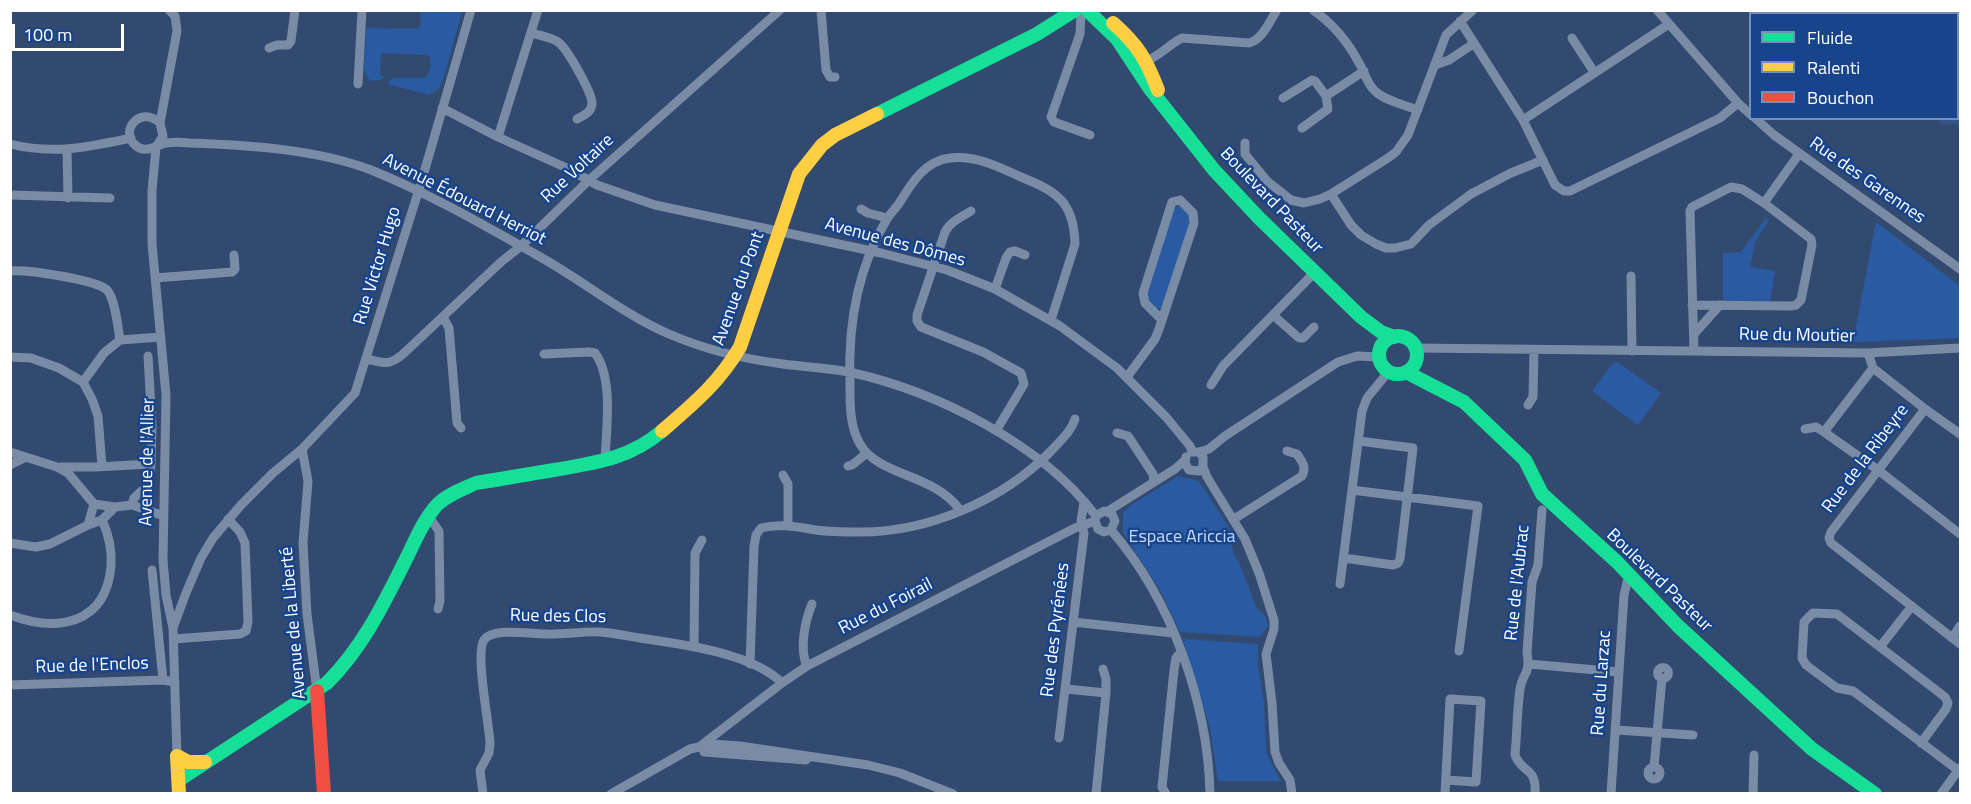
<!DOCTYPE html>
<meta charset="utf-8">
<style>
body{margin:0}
#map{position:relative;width:1971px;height:804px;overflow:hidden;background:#324a70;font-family:"Titillium Web",sans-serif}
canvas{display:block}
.frame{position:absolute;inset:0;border:12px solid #fff;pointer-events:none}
.legend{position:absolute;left:1749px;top:12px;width:210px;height:108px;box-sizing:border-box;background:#17448b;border:2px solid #748fb9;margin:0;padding:8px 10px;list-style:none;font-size:18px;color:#fff}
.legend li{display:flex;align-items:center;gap:12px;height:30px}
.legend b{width:30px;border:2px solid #748fb9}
.scale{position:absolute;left:12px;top:24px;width:112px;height:27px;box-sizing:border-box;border:3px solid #fff;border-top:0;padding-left:8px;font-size:18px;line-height:21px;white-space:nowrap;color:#fff;-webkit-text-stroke:4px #17448b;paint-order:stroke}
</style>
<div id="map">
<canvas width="1971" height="804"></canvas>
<div class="frame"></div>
<ul class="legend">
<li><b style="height:8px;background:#16e098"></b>Fluide</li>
<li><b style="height:8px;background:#ffcf43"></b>Ralenti</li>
<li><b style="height:8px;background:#f24e42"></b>Bouchon</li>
</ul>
<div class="scale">100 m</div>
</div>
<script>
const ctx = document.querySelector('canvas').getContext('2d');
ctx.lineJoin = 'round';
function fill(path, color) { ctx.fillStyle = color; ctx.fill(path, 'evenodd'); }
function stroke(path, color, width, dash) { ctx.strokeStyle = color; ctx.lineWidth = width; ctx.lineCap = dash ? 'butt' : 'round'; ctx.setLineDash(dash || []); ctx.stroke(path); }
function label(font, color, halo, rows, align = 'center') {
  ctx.font = font + ' "Titillium Web",sans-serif'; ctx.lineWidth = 5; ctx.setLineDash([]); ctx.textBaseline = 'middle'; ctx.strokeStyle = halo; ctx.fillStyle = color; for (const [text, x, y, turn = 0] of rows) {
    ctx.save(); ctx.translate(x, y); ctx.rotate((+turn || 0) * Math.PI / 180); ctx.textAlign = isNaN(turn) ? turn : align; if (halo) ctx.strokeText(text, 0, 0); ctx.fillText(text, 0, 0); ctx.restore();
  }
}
fill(new Path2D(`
 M420 11 462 12 444 76 438 90 429 95 387 84 393 78H425C431 73 432 62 429 55L381 53 380 75 385 76 380 80 370 81 364 70 366 28 417 29 421 25Z
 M1867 11H1960V35H1958V14H1873Z
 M1177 207H1180L1189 215 1190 223 1162 308 1157 309 1149 301 1147 294 1174 209Z
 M1766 218 1769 220 1755 242 1750 267 1775 271 1770 302 1723 301V253L1741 252Z
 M1876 222 1960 286V338L1853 342Z
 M1614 362 1619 363 1661 393 1638 425 1592 391Z
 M1178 476 1199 481 1233 534 1231 542 1234 554 1239 562 1257 609 1265 615 1268 626 1260 637 1180 632 1160 590 1123 533V513L1131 505Z
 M1183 639 1258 644V666L1264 702 1266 749 1268 757 1281 781H1218L1210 728Z`), '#2a5aa1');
fill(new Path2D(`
 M1867 10 1873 13 1778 14 1773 11Z`), '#345488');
stroke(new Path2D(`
 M1945 118H1948
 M1958 118H1960`), '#345488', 14);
stroke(new Path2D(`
 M821 10 826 70 830 77H835
 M1313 10C1332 23 1348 42 1359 63 1365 72 1366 83 1375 91 1385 101 1405 105 1418 110
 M1657 10 1738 103 1750 114
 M1081 13 1080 34 1051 117 1054 122 1090 135
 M1460 21 1523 120 1555 185 1564 191H1570L1720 118 1738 103
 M532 33C540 36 551 37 558 42 567 48 592 93 592 103 592 112 584 115 577 119
 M1572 38 1594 72
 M269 48 277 45H288L291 41 295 10
 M1143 62C1158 58 1168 45 1182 38L1249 43C1263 39 1269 22 1277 10
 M1435 65 1449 60 1473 44
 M358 84 362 10
 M1283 98 1312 80 1315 81 1326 96
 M442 108 498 137 569 169 597 185 655 205 881 253 947 270 995 289 1060 326 1117 368 1166 417 1190 446 1192 452
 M1755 118 1774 135 1960 269
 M1523 120 1669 24
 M160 123 177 31 175 16 169 10
 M1302 128 1328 109 1326 96 1364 71
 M498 137 538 10
 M1245 143V154L1267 181 1291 200 1304 203 1320 199 1331 194 1388 158 1396 152 1408 135 1446 35 1473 10
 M10 144C54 155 88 147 131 138
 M156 147 163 136 160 123C141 105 119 130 135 145 146 155 155 145 166 143 173 142 182 142 189 143 247 145 316 149 371 170 428 193 482 224 535 254 581 279 621 313 669 334 706 350 743 359 783 364 805 367 827 368 849 372 936 391 1042 444 1096 516
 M156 147 152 191V244L166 395 163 560 166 595 173 628 177 756
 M67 150 68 198
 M1331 194 1351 225 1361 235 1376 244 1386 248H1395L1411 244 1429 225 1471 194 1511 173 1543 160
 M10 195 110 198
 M861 209 868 213 887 218
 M971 211C961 217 950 222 945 232L917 315V321L921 327 983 352 1021 373 1024 384 996 431
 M10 271C26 269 97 280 107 290 115 298 118 328 120 340
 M1631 276 1632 351
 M155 278 232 272 235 269 234 255
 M995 289 1006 258 1010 252 1015 251 1025 255
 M1692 305 1791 306 1796 305 1801 300 1812 245 1811 239 1764 203
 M1273 315 1299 338H1303L1314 327
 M443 317 449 328 457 423 461 428
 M1694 334 1720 305
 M1416 348 1868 353 1960 348
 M1694 351 1690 211 1692 207 1731 187 1742 189 1764 203 1799 154
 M1868 353 1873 368 1925 409 1960 434
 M544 354 589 352 595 353C614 379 606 430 605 461
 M10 357 31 358 59 368 83 382 92 399 98 416 102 466
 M367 359C384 363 388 366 402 355L502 261 520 247 588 181 780 10
 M1873 368 1824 432 1878 470 1960 534
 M1127 377 1155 339 1159 329 1194 223 1193 213 1180 200 1172 202 1143 293 1145 303 1162 320
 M83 382 104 353 120 340 161 337
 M1211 385 1223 366 1314 273
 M1528 405 1533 397 1534 350
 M1925 409 1831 532 1829 538 1831 543 1960 644
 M1805 429 1816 427 1824 432
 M1117 433 1128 436 1153 474 1154 482
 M302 449 308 481 303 543 307 614 317 691
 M10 452 57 467 68 473 94 504 88 525
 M1192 452H1199L1203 457V467L1207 477 1245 539 1259 573 1274 620V629L1266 654 1272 703 1275 752 1279 763 1290 780 1292 794
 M1199 452 1209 449 1225 436 1338 362 1357 356 1380 357
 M1186 457 1185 463 1189 470 1199 471 1203 467
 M10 465 26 457
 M848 466 852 465 867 453
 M61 467H95L151 464
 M783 475 788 484V526
 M1352 490 1478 506 1459 651
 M94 504 115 507 132 505 164 516
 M132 505 134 498 148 485 151 464 152 426 148 356
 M960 510C934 473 879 477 860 444 849 425 850 402 850 381 848 325 857 269 887 219 890 214 894 210 898 205 911 184 924 161 950 158 977 154 1004 170 1028 180 1061 193 1074 207 1075 244L1051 320
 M1108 511 1175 469 1185 460
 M1096 516 1104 511 1112 514 1115 521 1111 530
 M1096 516 1095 521 1098 529 1104 532 1111 530
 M429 517 439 531 440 601 438 609
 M1234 519 1302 476C1307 467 1302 462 1297 454L1287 451
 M1111 530C1171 599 1208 702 1210 794
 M10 543 36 547 50 544 88 525 102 520 115 507
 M1344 558 1393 565 1398 563 1400 559 1413 448 1359 441
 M152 570 163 680
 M1340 584 1362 411 1367 398 1389 371
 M1912 606 1880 647 1945 697 1948 703 1946 709 1921 743
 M10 615C58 633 106 624 111 566 112 550 109 535 102 520
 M1073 622 1173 633
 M173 628 186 593 201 558 213 538 241 505 273 473 302 449 355 393 421 183 471 10
 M1952 638 1960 626
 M174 639 240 634 246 631 248 622 245 543 240 532 228 519
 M694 647 695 553 702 540
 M1880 647 1837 614 1813 613 1804 622 1802 658 1806 665 1837 688 1853 691 1959 771
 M750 664 754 547 756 535 761 528C779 523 798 527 816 530 830 532 846 532 861 532 929 532 1003 500 1051 451 1060 441 1071 432 1075 419
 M1529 664 1619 672
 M807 666C799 649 805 621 812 604
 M1657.5 673a5.5 5.5 0 1 1 11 0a5.5 5.5 0 1 1-11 0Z
 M1103 669 1106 679V693
 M10 685 163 680 175 682
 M1066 689 1106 693 1096 794
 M1616 730 1693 735
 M1059 738 1084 533 1081 521 1084 502
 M699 747 782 683 807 666 1075 528 1095 521
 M704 752 806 760
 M1654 767 1662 678
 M1648 773a6 6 0 1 1 12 0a6 6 0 1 1-12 0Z
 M483 794 480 770 489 753 490 743C489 723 475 653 484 640 493 627 530 634 545 634 563 635 582 631 600 632 613 633 627 636 640 638 681 644 753 653 782 683
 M611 794 690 749 712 744 740 746 868 765 900 773 953 794
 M1166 794 1162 787 1174 670 1176 658 1181 652
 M1445 794 1450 699 1481 701 1476 782 1446 780
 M1535 794C1537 766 1522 774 1515 755 1517 733 1517 710 1520 689 1522 673 1531 675 1527 653L1532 582 1538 565 1542 510
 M1611 794 1624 595 1629 574
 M1753 794 1754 755
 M1941 794 1960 768`), '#798ba5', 9);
stroke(new Path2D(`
 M1089 12 1117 39 1150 89 1214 170 1259 218 1361 317 1381 332 1394 337
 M877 114 1037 34 1075 10
 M1379 355a19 19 0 1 1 38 0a19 19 0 1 1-38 0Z
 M1406 372 1464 402 1525 460 1542 494 1617 562 1678 626 1812 749 1875 794
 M179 780 327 683C362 648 382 607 404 563 414 544 422 522 436 506 446 495 463 489 476 483 502 479 528 474 554 470 595 463 629 459 662 431`), '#16e098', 14);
stroke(new Path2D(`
 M1113 23C1138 45 1146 59 1158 90
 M662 431C693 404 719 383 740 347L799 174 822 145 835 135 877 114
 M179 794 177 756 188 762H205`), '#ffcf43', 14);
stroke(new Path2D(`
 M317 691 324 794`), '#f24e42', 14);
label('18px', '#fff', '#17448b', [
 ["Rue Voltaire",578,169,-43],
 ["Rue des Garennes",1867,181,35],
 ["Avenue Édouard Herriot",464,200,27],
 ["Boulevard Pasteur",1271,201,46],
 ["Avenue des Dômes",895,243,15],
 ["Rue Victor Hugo",378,266,-73],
 ["Avenue du Pont",739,289,-70],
 ["Rue du Moutier",1797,336,1],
 ["Rue de la Ribeyre",1866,459,-53],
 ["Avenue de l'Allier",148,462,-89],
 ["Boulevard Pasteur",1659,581,44],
 ["Rue de l'Aubrac",1518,583,-84],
 ["Rue du Foirail",886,607,-27],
 ["Rue des Clos",558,617,1],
 ["Avenue de la Liberté",294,623,-95],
 ["Rue des Pyrénées",1056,630,-83],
 ["Rue de l'Enclos",92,666,-2],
 ["Rue du Larzac",1602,683,-86]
]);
label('18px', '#c5dbfb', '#17448b', [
 ["Espace Ariccia",1182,538]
]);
</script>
